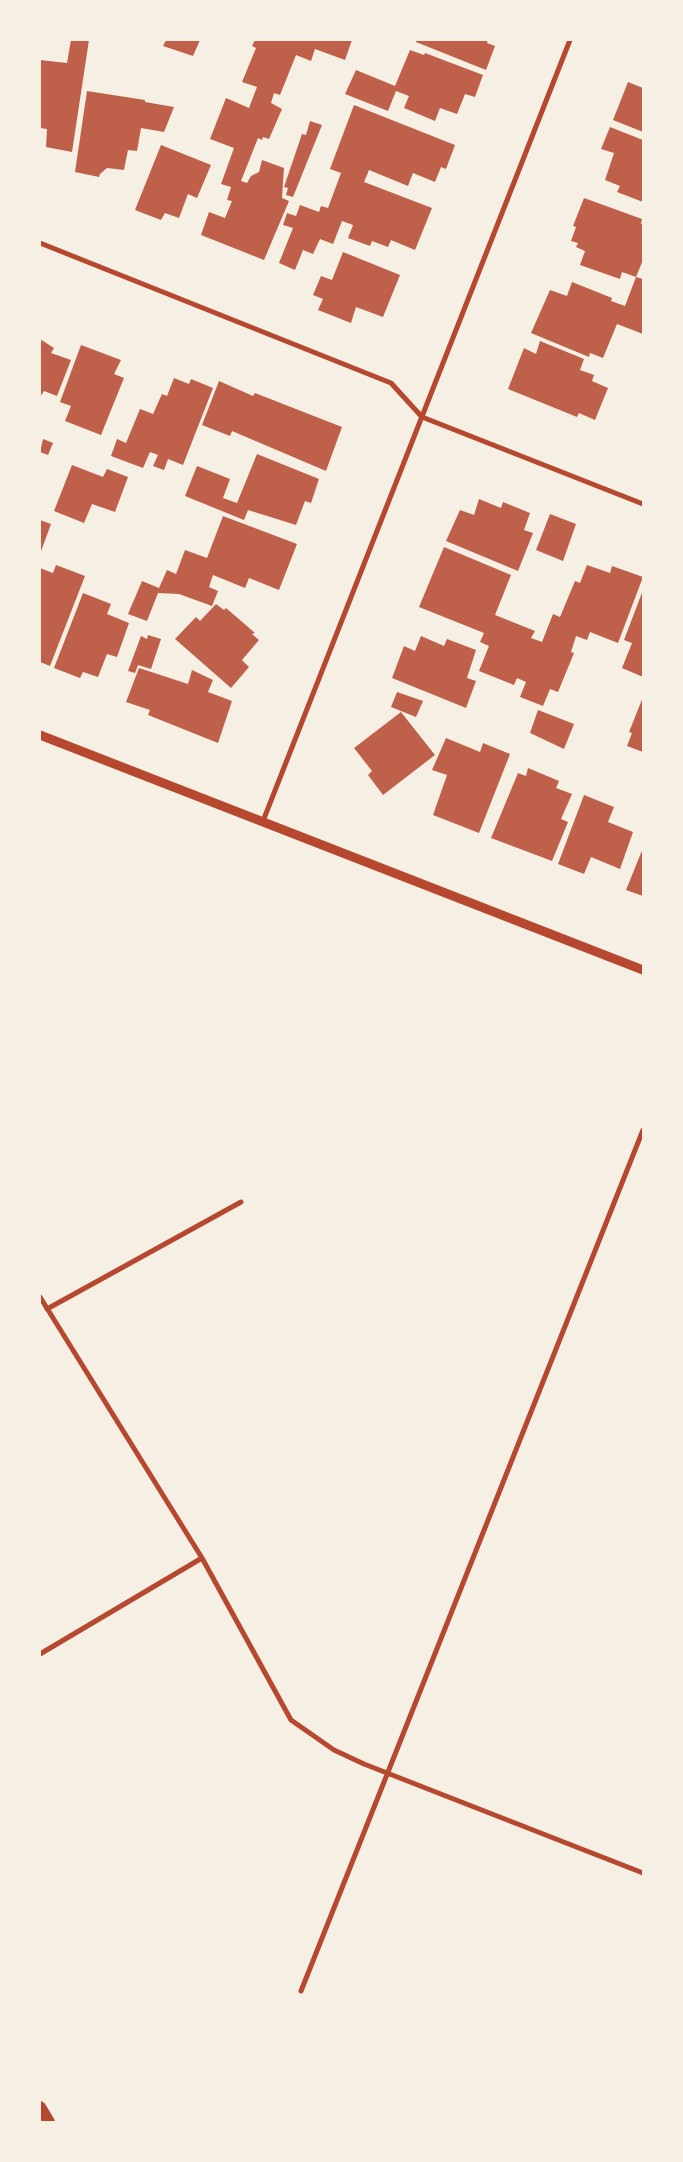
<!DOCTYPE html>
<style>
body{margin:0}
#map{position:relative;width:683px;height:2162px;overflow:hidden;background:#f6efe4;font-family:"Golos Text",sans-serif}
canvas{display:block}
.frame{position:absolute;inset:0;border:41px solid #f6efe4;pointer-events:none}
</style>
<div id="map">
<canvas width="683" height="2162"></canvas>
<div class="frame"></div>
</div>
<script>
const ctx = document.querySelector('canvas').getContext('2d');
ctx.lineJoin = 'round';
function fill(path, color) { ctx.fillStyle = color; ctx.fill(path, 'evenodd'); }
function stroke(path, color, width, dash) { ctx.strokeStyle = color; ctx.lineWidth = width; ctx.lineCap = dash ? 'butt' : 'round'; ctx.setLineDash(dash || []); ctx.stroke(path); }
fill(new Path2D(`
 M71 40H89L72 152 46 147 47 129 40 128V60L67 63Z
 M166 40H200L193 56 163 46Z
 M255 40H352L345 60 315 49 311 61 296 55 280 95 274 93 271 103 282 109 269 139 263 137 262 140 258 138 241 181 247 183 251 176 259 172 262 160 284 168 282 198 289 201 264 260 201 235 209 212 225 218 232 201 227 200 231 187 221 184 234 148 210 139 226 98 249 108 257 87 242 82 256 48 252 46Z
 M416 40H488L487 43 495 46 486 70 416 42Z
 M410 50 424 55 425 53 483 75 475 97 465 94 457 114 440 108 435 121 404 108 409 96 396 91 388 111 345 94 356 70 395 86Z
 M628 82 643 88V132L613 120Z
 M87 91 145 100V102L174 107 164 132 141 128 137 151 128 150 124 170 107 168 100 174 99 177 75 172Z
 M354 105 455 145 446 169 441 167 435 182 413 173 408 186 369 170 364 182 432 208 415 250 391 240 388 247 372 241 370 246 348 238 353 225 342 221 333 244 320 239 313 254 303 250 295 270 279 263 293 228 283 225 287 213 296 216 300 205 319 212 321 206 328 208 341 173 330 169Z
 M310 121 322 125 293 197 286 195 288 188 284 187 302 134 306 135Z
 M610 127 643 140V202L617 192 620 186 605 180 614 153 601 149Z
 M161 145 211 165 197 198 188 194 179 218 165 213 161 220 135 210Z
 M584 198 642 219 641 224 643 225V260L636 277 622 272 620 279 580 265 585 251 576 247 578 243 571 241 576 227 573 226Z
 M343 252 400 275 383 317 356 307 351 323 318 310 323 299 313 295 321 276 332 280Z
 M636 277 643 279V334L617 324 603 358 590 353 589 357 531 333 550 290 567 296 572 282 612 298 611 301 625 306Z
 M40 339 54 348 51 353 71 360 57 396 44 391 40 397Z
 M540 341 584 359 580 370 594 375 592 381 608 388 595 420 579 413 577 417 508 389 524 348 536 354Z
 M81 345 121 360 114 374 124 378 101 435 65 421 71 406 60 402Z
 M174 378 189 384 191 379 213 388 183 465 168 459 164 470 153 466 158 455 150 452 143 468 111 456 117 439 126 443 140 409 153 414 162 394 167 396Z
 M219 381 253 396 255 393 342 427 326 471 232 431 230 436 202 425Z
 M43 439 53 443 48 455 40 452Z
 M257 454 319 479 311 503 305 501 296 525 248 510 244 520 185 496 197 466 230 479 223 498 237 503Z
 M72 465 103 477 107 469 128 477 115 512 92 504 84 523 54 511Z
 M479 499 501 508 503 502 530 513 524 530 533 533 518 571 446 541 460 510 474 515Z
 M550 514 576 524 563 561 536 550Z
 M223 516 297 544 279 590 249 578 245 588 213 575 209 587 218 591 212 606 179 594 158 593 147 621 128 614 142 581 159 588 167 570 176 574 185 550 207 558Z
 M40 520 51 524 40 554Z
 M444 547 511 575 495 615 535 631 531 638 542 642 553 614 560 617 575 581 580 583 587 565 610 573 612 566 643 577 618 643 590 632 587 640 576 636 571 652 574 653 558 692 550 689 543 706 520 697 526 682 517 678 514 685 479 671 489 646 480 642 484 633 419 607Z
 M56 565 85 576 50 666 40 662V568L53 573Z
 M643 590V677L622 668 632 643 624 640Z
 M83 593 111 604 107 614 129 623 117 657 107 654 98 677 83 672 80 678 54 668Z
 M216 604 224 610 226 608 255 633 252 634 259 640 242 660 249 667 231 688 175 639 196 617 200 621Z
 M148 635 161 639 151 669 138 665 135 673 128 671 141 636 147 639Z
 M421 636 444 646 447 639 476 650 467 678 476 681 466 708 392 678 404 646 415 651Z
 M139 668 188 684 192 670 213 680 208 692 232 701 218 743 148 715 150 710 126 702Z
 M397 692 423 701 416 717 391 707Z
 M643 697V752L627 746 632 733 629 732Z
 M538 710 574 724 564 749 530 733Z
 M401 712 435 755 383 795 368 775 372 771 354 748Z
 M446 738 480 752 483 743 510 754 479 833 433 815 447 775 432 770Z
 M528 768 559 781 556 788 572 794 561 819 568 822 552 861 491 838 518 773 526 776Z
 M584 795 614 807 608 822 633 832 620 869 591 857 584 874 558 864Z
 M643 848V896L626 890Z`), '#bf614a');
stroke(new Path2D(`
 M40 243 391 383 422 417 643 504
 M263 821 570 40
 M40 1297 202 1558 291 1720 334 1750 364 1764 643 1873
 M47 1309 241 1202
 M40 1654 202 1558
 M301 1991 643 1130`), '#b5482f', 5);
stroke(new Path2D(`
 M40 735 643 970`), '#b5482f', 9);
stroke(new Path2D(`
 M40 2107 49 2122`), '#b5482f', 12);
</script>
